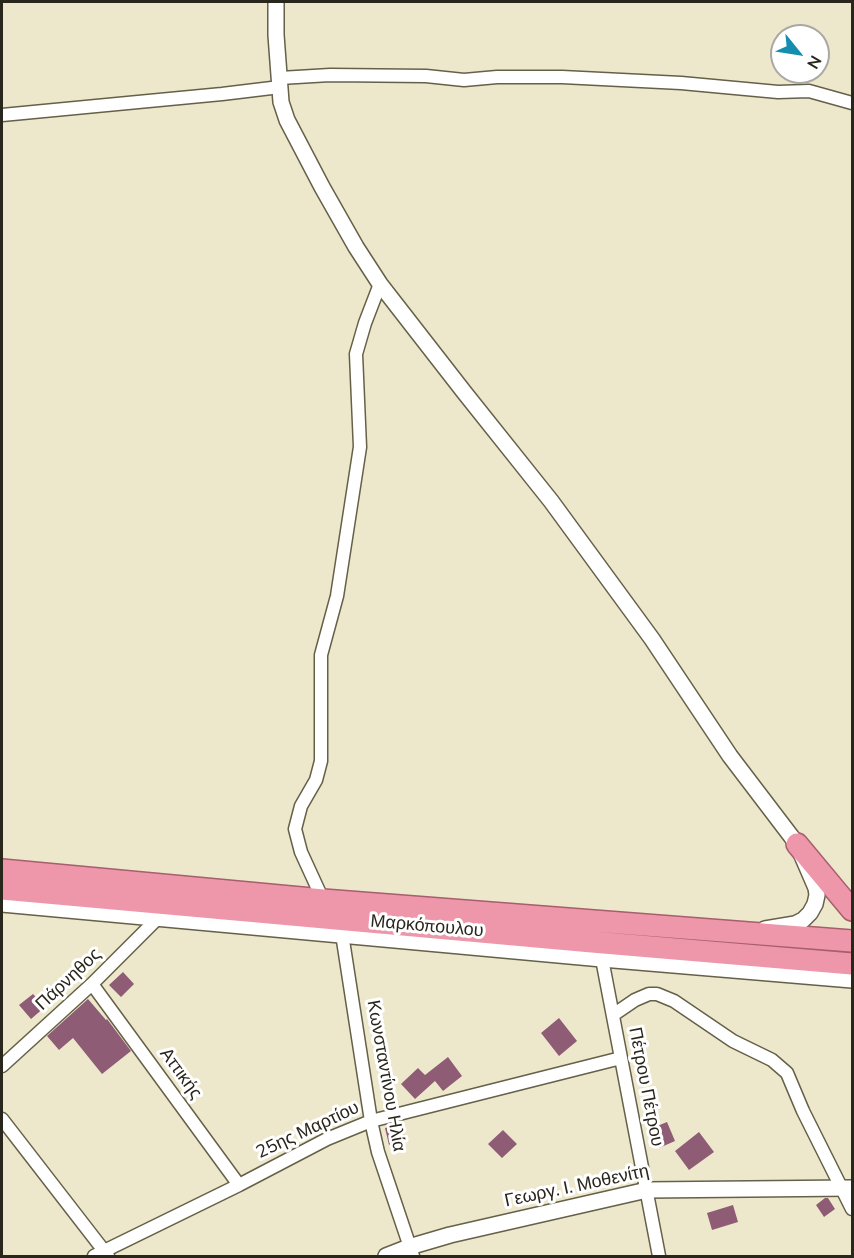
<!DOCTYPE html>
<meta charset="utf-8">
<style>
body{margin:0}
#map{position:relative;width:854px;height:1258px;overflow:hidden;background:#ede8cc;font-family:"Nunito Sans",sans-serif}
canvas{display:block}
.frame{position:absolute;inset:0;border:3px solid #29261c;pointer-events:none}
.north{position:absolute;left:770px;top:24px;width:60px;height:60px;box-sizing:border-box;background:#fff;border:2px solid #a9a8a4;border-radius:50%;rotate:120deg;font-size:16px;font-weight:700;line-height:24px;text-align:center;color:#29261c}
.north::after{content:'';display:block;margin:auto;width:21px;height:27px;background:#148daf;clip-path:polygon(50% 0,100% 100%,50% 72%,0 100%)}
</style>
<div id="map">
<canvas width="854" height="1258"></canvas>
<div class="frame"></div>
<div class="north">N</div>
</div>
<script>
const ctx = document.querySelector('canvas').getContext('2d');
ctx.lineJoin = 'round';
function fill(path, color) { ctx.fillStyle = color; ctx.fill(path, 'evenodd'); }
function stroke(path, color, width, dash) { ctx.strokeStyle = color; ctx.lineWidth = width; ctx.lineCap = dash ? 'butt' : 'round'; ctx.setLineDash(dash || []); ctx.stroke(path); }
function label(font, color, halo, rows, align = 'center') {
  ctx.font = font + ' "Nunito Sans",sans-serif'; ctx.lineWidth = 6; ctx.setLineDash([]); ctx.textBaseline = 'middle'; ctx.strokeStyle = halo; ctx.fillStyle = color; for (const [text, x, y, turn = 0] of rows) {
    ctx.save(); ctx.translate(x, y); ctx.rotate((+turn || 0) * Math.PI / 180); ctx.textAlign = isNaN(turn) ? turn : align; if (halo) ctx.strokeText(text, 0, 0); ctx.fillText(text, 0, 0); ctx.restore();
  }
}
fill(new Path2D(`
 M123 972 134 984 121 997 109 985Z
 M33 994 45 1007 31 1019 19 1005Z
 M88 999 106 1020 107 1019 131 1051 102 1074 73 1038 59 1050 47 1036Z
 M559 1018 577 1041 559 1056 541 1033Z
 M448 1057 462 1076 443 1091 435 1081 415 1099 401 1084 418 1068 425 1075Z
 M667 1122 675 1141 659 1148 650 1129Z
 M402 1123 406 1141 389 1145 385 1128Z
 M503 1130 517 1144 502 1158 488 1144Z
 M699 1132 714 1152 689 1170 675 1151Z
 M825 1198H828L835 1209 824 1217 816 1205Z
 M733 1205 738 1222 712 1230 707 1213Z`), '#8e5c74');
const minor = new Path2D(`
 M280 78 330 75 426 76 464 80 497 77H562L681 83 778 92 809 91 852 103
 M2 115 222 94 280 87
 M323 900 301 852 295 829 301 806 316 780 321 761V655L337 596 360 447 356 354 365 323 380 284
 M342 934 371 1121 378 1152 413 1256
 M602 959 659 1256
 M92 984 239 1185
 M613 1015 635 1000 649 994H657L674 1001 733 1041 772 1060 787 1073 803 1111 852 1209
 M2 1066 92 984 158 918
 M2 1119 108 1256
 M94 1256 239 1185 327 1139 371 1121 621 1058`);
const tertiary = new Path2D(`
 M276 2V35L281 102 287 120 322 187 356 247 380 284 464 392 551 501 652 639 730 756 797 844 816 888 817 895 815 904 810 913 803 920 795 924 765 929
 M2 904 602 959 852 980
 M386 1256 409 1247 450 1235 647 1190 852 1188`);
const trunk = new Path2D(`
 M797 844 852 910
 M2 870 323 900 852 941
 M2 889 592 942 852 964`);
stroke(minor, '#656048', 15);
stroke(tertiary, '#656048', 18);
stroke(trunk, '#a65f6b', 24);
stroke(minor, '#fff', 12);
stroke(tertiary, '#fff', 15);
stroke(trunk, '#ee97ab', 21);
label('18px', '#29261c', '#fff', [
 ["Μαρκόπουλου",427,927,5],
 ["Πάρνηθος",69,980,-43],
 ["Αττικής",180,1074,54],
 ["Κωνσταντίνου Ηλία",385,1076,80],
 ["Πέτρου Πέτρου",645,1087,79],
 ["25ης Μαρτίου",308,1131,-25],
 ["Γεωργ. Ι. Μοθενίτη",577,1187,-12]
]);
</script>
